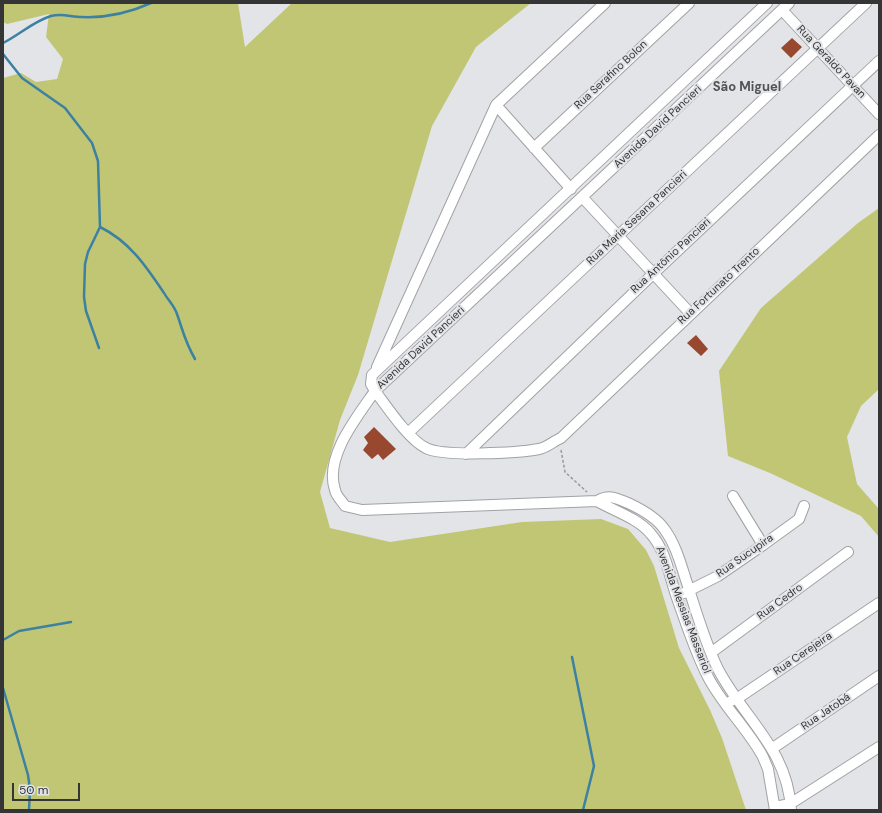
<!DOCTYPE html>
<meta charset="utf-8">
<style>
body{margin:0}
#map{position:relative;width:882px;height:813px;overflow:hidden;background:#e3e4e7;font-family:"DM Sans",sans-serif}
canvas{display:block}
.frame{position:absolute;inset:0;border:4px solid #353536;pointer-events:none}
.scale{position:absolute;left:12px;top:783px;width:68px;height:18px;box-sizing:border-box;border:2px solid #353536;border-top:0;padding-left:5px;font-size:12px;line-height:14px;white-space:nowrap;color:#353536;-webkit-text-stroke:3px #e3e4e7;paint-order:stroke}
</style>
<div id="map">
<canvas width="882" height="813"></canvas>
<div class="frame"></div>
<div class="scale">50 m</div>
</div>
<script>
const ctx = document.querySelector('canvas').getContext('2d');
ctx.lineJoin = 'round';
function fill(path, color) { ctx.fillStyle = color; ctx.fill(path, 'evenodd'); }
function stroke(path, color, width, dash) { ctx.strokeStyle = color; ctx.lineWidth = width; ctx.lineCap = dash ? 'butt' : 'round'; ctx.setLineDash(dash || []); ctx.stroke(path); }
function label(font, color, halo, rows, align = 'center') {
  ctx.font = font + ' "DM Sans",sans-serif'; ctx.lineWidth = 4; ctx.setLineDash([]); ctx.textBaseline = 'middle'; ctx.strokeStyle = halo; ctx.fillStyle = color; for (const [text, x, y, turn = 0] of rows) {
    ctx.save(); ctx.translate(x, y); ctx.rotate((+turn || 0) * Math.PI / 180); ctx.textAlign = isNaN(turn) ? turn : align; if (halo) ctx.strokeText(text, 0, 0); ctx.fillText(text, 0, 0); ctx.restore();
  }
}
fill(new Path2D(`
 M3 3H238L245 47 292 3H531L476 47 432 126 358 375 340 420 320 492 330 528 390 542 522 522 601 519 628 529 646 550 654 566 679 648 710 710 722 738 746 810H3V78L21 73 36 82 57 79 63 59 46 37 49 14 7 24 3 22Z
 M879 208V389L861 406 847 437 857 484 879 509V537L861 516 770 473 728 456 719 371 761 308 858 223Z`), '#c1c675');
stroke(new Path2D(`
 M3 43C19 35 34 21 51 16 62 13 71 17 82 17 106 18 129 13 151 3
 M3 54 22 78 65 108 92 143 98 161 100 227 88 252 85 264 84 297 86 311 99 348
 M100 227C129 241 146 266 164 293 168 300 174 305 177 314 183 331 185 342 195 359
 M3 640 19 631 71 622
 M572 657 594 766 583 810
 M3 688 28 775 30 789 29 810`), '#3d81a2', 2.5);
fill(new Path2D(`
 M792 38 802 47 791 58 781 48Z
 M696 335 708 349 701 356 687 343Z
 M374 427 396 449 383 460 378 454 372 459 363 450 368 443 364 437Z`), '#994830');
const minor = new Path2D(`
 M767 3 372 375 371 384 375 391 789 3
 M782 10 879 114
 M496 105 571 189
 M534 148 689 3
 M583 198 690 313
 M377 367 496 105 605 3
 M408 433 866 3
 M466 454 653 274 879 61
 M733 496 763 545
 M597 501C614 511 638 518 651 534 666 551 669 575 676 595 686 623 695 652 708 677 723 706 748 729 763 757L768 769 775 810
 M684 593 718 576 763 545 799 519 804 506
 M712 652 848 552
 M731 701 738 698 879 603
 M773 748 879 676
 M775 807 790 804 879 747
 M791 810C788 749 744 719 718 669 704 641 695 607 685 577 680 561 675 544 665 530 657 518 641 509 628 503 616 498 609 494 597 501L362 510 345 506C342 501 336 496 335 490 324 457 357 417 375 391 387 407 409 440 426 448 443 457 518 453 539 449 546 448 554 441 561 438L879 135`);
stroke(minor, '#a0a2a4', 12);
stroke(new Path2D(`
 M561 450 565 472 587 492`), '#9a9a9c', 1.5, [3, 2]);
stroke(minor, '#fff', 10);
label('11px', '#353536', '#e3e4e7', [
 ["Rua Geraldo Pavan",831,62,47],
 ["Rua Serafino Bolon",611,75,-43],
 ["Avenida David Pancieri",658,127,-43],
 ["Rua Maria Sesana Pancieri",637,218,-43],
 ["Rua Antônio Pancieri",671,256,-43],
 ["Rua Fortunato Trento",719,286,-43],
 ["Avenida David Pancieri",421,348,-43],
 ["Rua Sucupira",745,556,-35],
 ["Rua Cedro",780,602,-36],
 ["Avenida Messias Massariol",683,610,69],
 ["Rua Cerejeira",803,654,-34],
 ["Rua Jatobá",826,712,-34]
]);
label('bold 13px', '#515355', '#e3e4e7', [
 ["São Miguel",747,88]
]);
</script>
